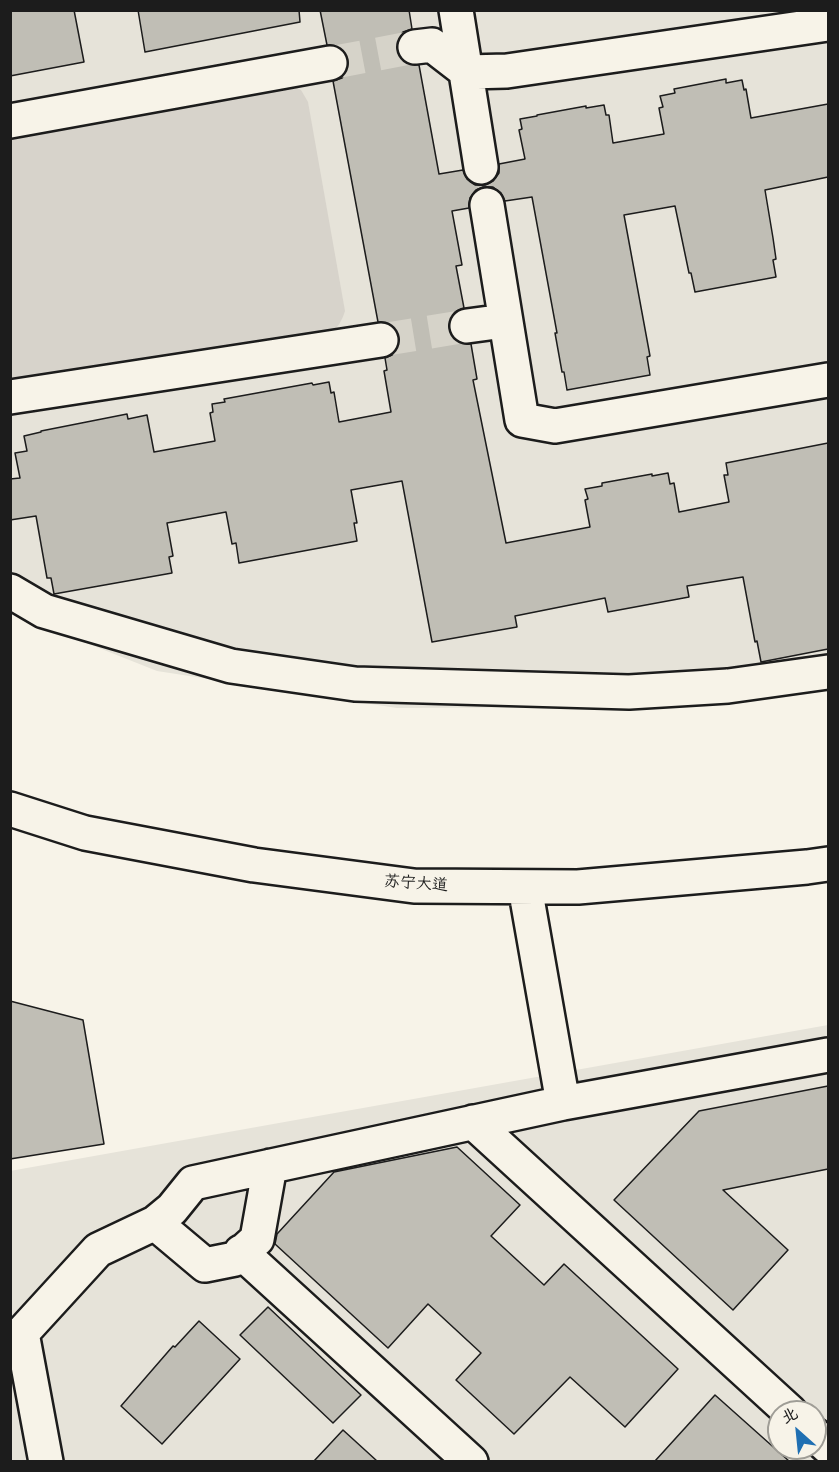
<!DOCTYPE html>
<meta charset="utf-8">
<style>
body{margin:0}
#map{position:relative;width:839px;height:1472px;overflow:hidden;background:#f7f3e8;font-family:Sriracha,"LXGW WenKai TC",sans-serif}
canvas{display:block}
.frame{position:absolute;inset:0;border:12px solid #1c1c1c;pointer-events:none}
.north{position:absolute;left:767px;top:1400px;width:60px;height:60px;box-sizing:border-box;background:#f7f3e8;border:2px solid #9f9d96;border-radius:50%;rotate:333deg;font-size:16px;font-weight:700;line-height:24px;text-align:center;color:#1c1c1c}
.north::after{content:'';display:block;margin:auto;width:21px;height:27px;background:#1f6fb2;clip-path:polygon(50% 0,100% 100%,50% 72%,0 100%)}
</style>
<div id="map">
<canvas width="839" height="1472"></canvas>
<div class="frame"></div>
<div class="north">北</div>
</div>
<script>
const ctx = document.querySelector('canvas').getContext('2d');
ctx.lineJoin = 'round';
function fill(path, color) { ctx.fillStyle = color; ctx.fill(path, 'evenodd'); }
function stroke(path, color, width, dash) { ctx.strokeStyle = color; ctx.lineWidth = width; ctx.lineCap = dash ? 'butt' : 'round'; ctx.setLineDash(dash || []); ctx.stroke(path); }
function label(font, color, halo, rows, align = 'center') {
  ctx.font = font + ' Sriracha,"LXGW WenKai TC",sans-serif'; ctx.lineWidth = 4.5; ctx.setLineDash([]); ctx.textBaseline = 'middle'; ctx.strokeStyle = halo; ctx.fillStyle = color; for (const [text, x, y, turn = 0] of rows) {
    ctx.save(); ctx.translate(x, y); ctx.rotate((+turn || 0) * Math.PI / 180); ctx.textAlign = isNaN(turn) ? turn : align; if (halo) ctx.strokeText(text, 0, 0); ctx.fillText(text, 0, 0); ctx.restore();
  }
}
fill(new Path2D(`
 M10 11H828V674L633 707 397 708 157 671 11 613Z
 M828 1025V1461H11L10 1171ZM779 1412H815V1448H779Z`), '#e6e3d9');
fill(new Path2D(`
 M289 84 301 90 308 102 345 311C342 321 338 327 330 334L11 384 10 131Z`), '#d7d3cb');
const building = new Path2D(`
 M10 10H74L84 62 10 76Z
 M138 10H299L300 22 145 52Z
 M320 10H409L412 29 403 32 398 39 397 50 400 58 407 64 419 65 439 174 463 170 467 179 475 185H485L493 181 499 173V164L525 159 519 130 522 129 520 119 537 116V115L586 106V108L604 105 606 115H609L613 143 664 134 659 108 663 107 660 96 675 93 674 89 726 79V83L742 80 744 90 746 89 751 118 828 104V177L765 190 773 238 776 259 773 260 776 277 695 292 691 273H689L675 206 624 215 650 356 647 357 650 375 567 390 564 372H562L555 333H557L532 197 505 201 501 193 493 187H483L476 190 470 198 469 208 452 211 462 265 456 266 464 308 455 312 450 318 448 328 452 337 459 343 471 344 477 379 473 380 506 543 590 527 585 500 588 499 585 489 602 486V483L652 474V476L668 473 670 484 674 483 679 512 729 502 724 475H728L726 463 828 443V649L761 662 757 641 755 642 743 577 687 586 689 597 608 612 605 598 515 616 517 627 432 642 402 481 351 490 357 523H354L357 541 239 563 236 543 232 544 226 512 167 523 173 556 169 557 172 573 54 594 51 578H47L36 516 10 520V479L20 478 15 453 27 451 24 436 41 432V431L127 414 128 419 147 415 154 452 215 441 210 413 213 412 212 404 225 402 224 399 312 383 313 385 329 382 331 393 334 392 339 422 391 412 384 371 387 370 385 358 392 355 398 347 399 337 395 328 388 323 378 322 333 81 342 78 347 70 348 59 345 51 337 46 327 45Z
 M10 1001 83 1020 104 1144 10 1159Z
 M828 1086V1169L723 1190 788 1250 733 1310 614 1200 699 1111Z
 M457 1147 520 1205 491 1236 544 1285 564 1264 678 1369 625 1427 570 1377 514 1434 456 1380 481 1353 428 1304 388 1348 275 1244 277 1234 334 1172Z
 M268 1307 361 1395 333 1423 240 1335Z
 M199 1321 240 1359 162 1444 121 1406 173 1346 175 1347Z
 M715 1395 789 1461H655Z
 M343 1430 377 1461H314Z`);
fill(building, '#c0beb5');
stroke(building, '#1c1c1c', 1.5);
stroke(new Path2D(`
 M330 63 415 47
 M381 340 467 326`), '#d6d3c9', 33, [33, 16]);
const minor = new Path2D(`
 M456 10 481 167
 M415 47 432 45 467 72 507 71 828 24
 M10 121 330 63
 M487 205 522 420 555 426 828 380
 M467 326 504 321
 M10 397 381 340
 M10 591 44 611 231 666 355 684 629 692 728 686 828 672
 M10 809 85 833 254 865 414 886 578 887 807 867 828 864
 M525 887 563 1103 828 1055
 M473 1122 790 1412
 M155 1223 205 1265 235 1259 257 1239 270 1166
 M241 1252 471 1462
 M815 1435 828 1447
 M46 1462 22 1333 98 1250 155 1223 172 1209 193 1183 563 1103`);
stroke(minor, '#1c1c1c', 38);
stroke(minor, '#f7f3e8', 33);
label('16px', '#1c1c1c', '#f7f3e8', [
 ["苏宁大道",416,884,4]
]);
</script>
